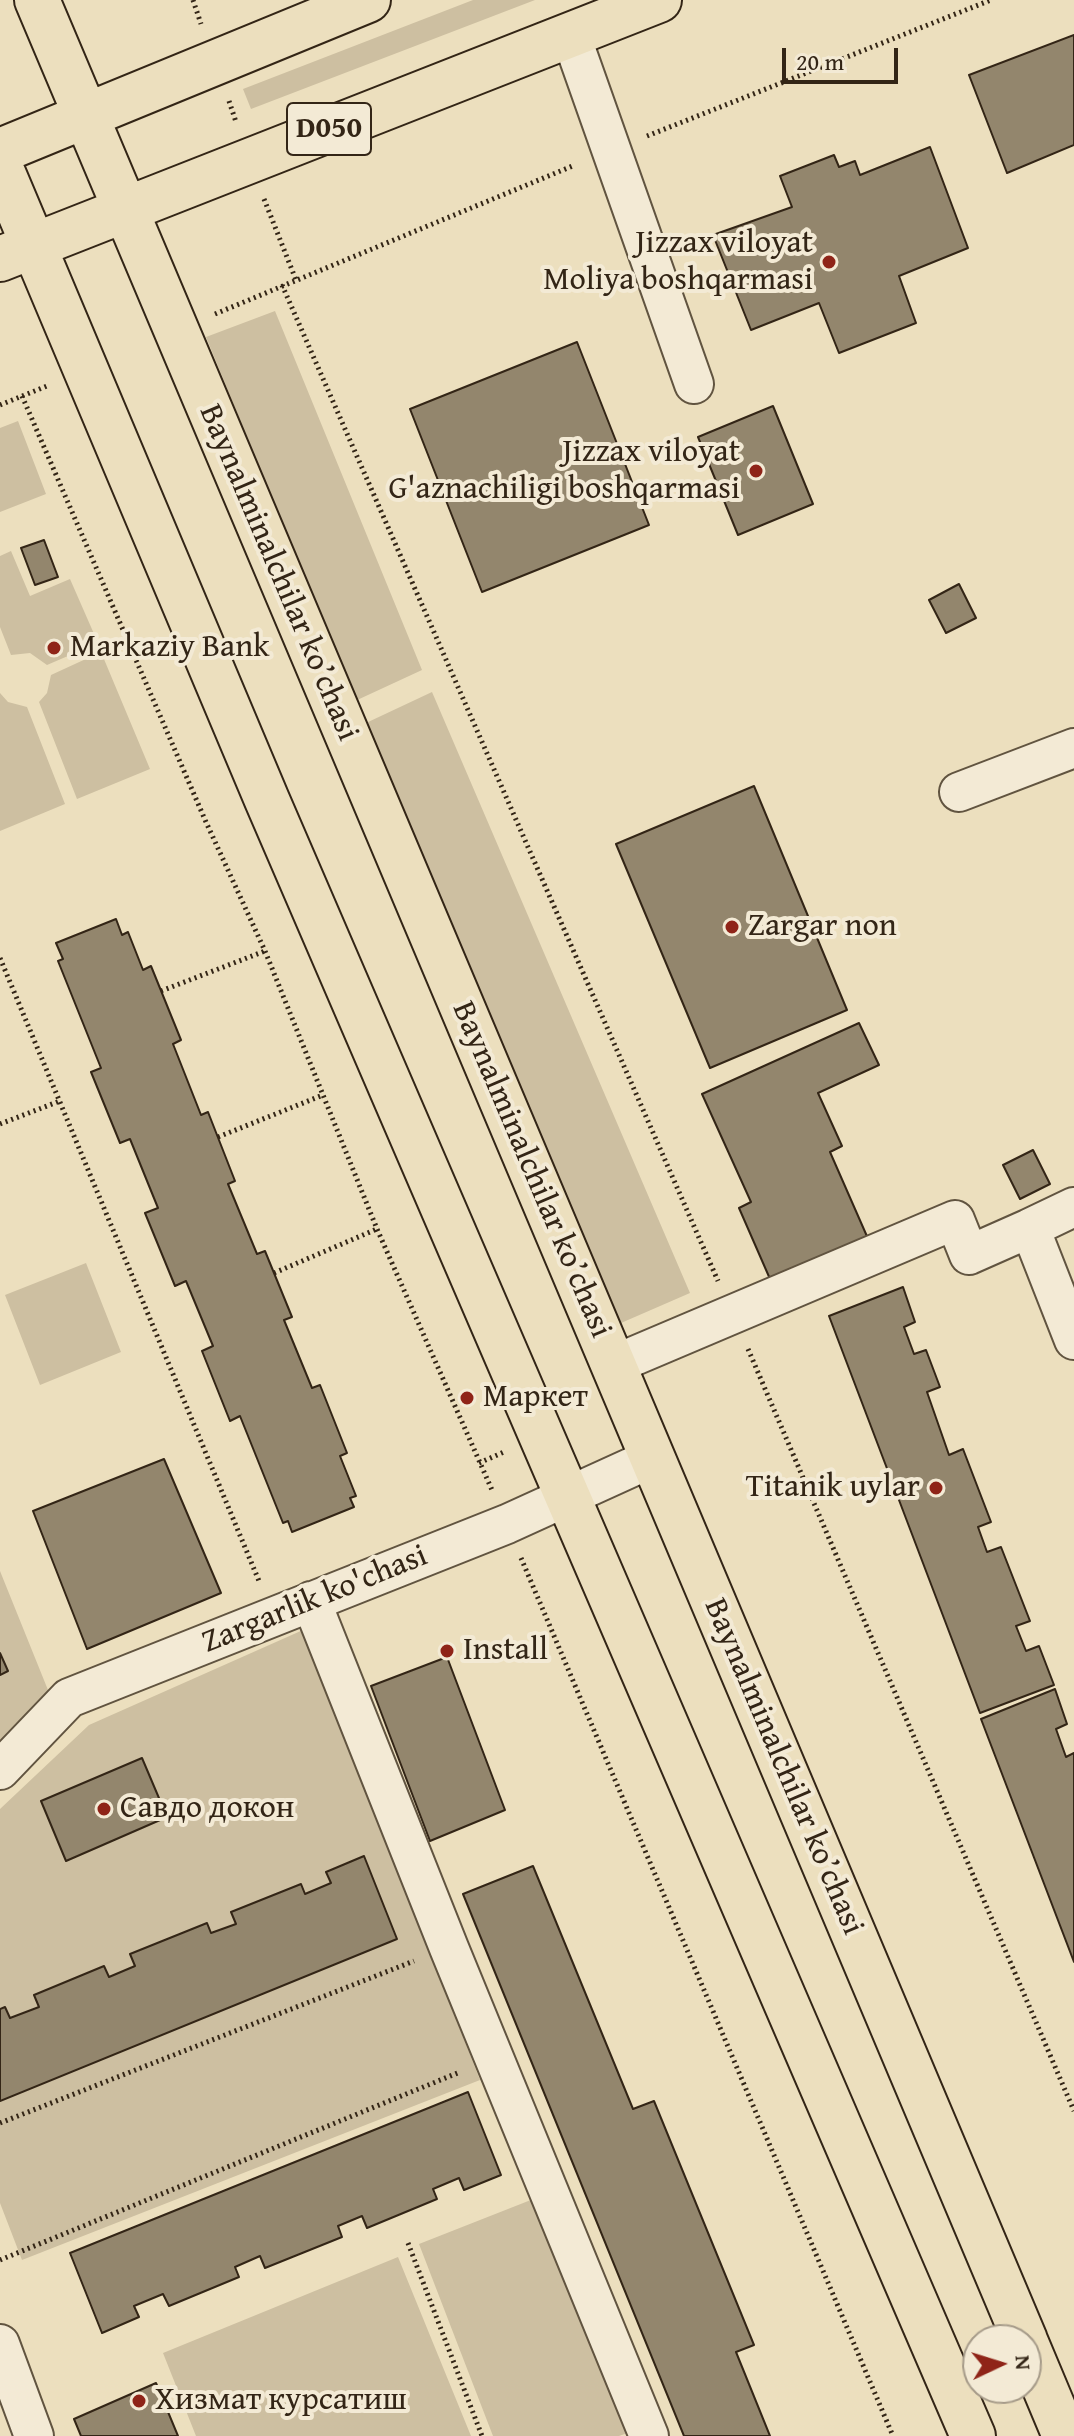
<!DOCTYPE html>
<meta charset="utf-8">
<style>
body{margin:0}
#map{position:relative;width:1074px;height:2436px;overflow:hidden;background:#ecdfbe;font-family:"Gentium Book Plus",serif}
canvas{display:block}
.north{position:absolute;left:962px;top:2324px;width:80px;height:80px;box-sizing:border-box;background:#f3ead5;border:2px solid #a69b89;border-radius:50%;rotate:86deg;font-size:22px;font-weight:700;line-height:32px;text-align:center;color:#332516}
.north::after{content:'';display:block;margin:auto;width:28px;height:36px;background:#8f2418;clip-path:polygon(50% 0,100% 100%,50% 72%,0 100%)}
.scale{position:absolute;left:782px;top:48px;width:116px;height:36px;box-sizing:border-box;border:4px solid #332516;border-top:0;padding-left:10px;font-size:24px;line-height:28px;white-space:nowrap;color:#332516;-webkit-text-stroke:6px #f3ead5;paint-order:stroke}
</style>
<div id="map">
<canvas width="1074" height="2436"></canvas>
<div class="north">N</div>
<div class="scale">20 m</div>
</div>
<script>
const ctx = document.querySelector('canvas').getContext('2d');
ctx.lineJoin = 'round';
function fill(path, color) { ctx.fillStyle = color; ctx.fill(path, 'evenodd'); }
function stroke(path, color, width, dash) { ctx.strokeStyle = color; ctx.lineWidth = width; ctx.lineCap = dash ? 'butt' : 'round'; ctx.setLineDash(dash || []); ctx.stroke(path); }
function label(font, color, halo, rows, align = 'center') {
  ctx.font = font + ' "Gentium Book Plus",serif'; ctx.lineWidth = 8; ctx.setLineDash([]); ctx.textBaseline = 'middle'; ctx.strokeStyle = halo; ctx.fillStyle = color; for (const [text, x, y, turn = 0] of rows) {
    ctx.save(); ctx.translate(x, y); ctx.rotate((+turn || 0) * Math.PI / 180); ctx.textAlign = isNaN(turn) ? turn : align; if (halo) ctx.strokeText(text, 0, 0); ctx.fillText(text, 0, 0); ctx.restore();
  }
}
fill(new Path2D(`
 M473 0H535L251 109 243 89Z
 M275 311 422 670 355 701 206 337Z
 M18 421 46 494 0 512V428Z
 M11 551 30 596 70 579 98 643 47 665 30 653 11 655 0 627V556Z
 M101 652 150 769 77 799 39 702 47 693 51 675Z
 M432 692 690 1293 621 1323 366 723Z
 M0 693 8 702 27 707 65 804 0 831Z
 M86 1263 121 1352 40 1385 5 1295Z
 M0 1571 50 1695 0 1746Z
 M303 1630 480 2080 22 2260 0 2203V1809L89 1725Z
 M541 2196 633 2431 619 2436H493L419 2244Z
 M398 2257 471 2436H196L163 2353Z`), '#cdbfa1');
const building = new Path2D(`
 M1074 35V145L1007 173 969 75Z
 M930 147 968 248 899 276 916 323 839 353 819 303 751 330 713 235 792 207 780 176 834 155 839 167 855 161 860 175Z
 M577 342 649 525 482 592 410 409Z
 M773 406 813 504 738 535 698 437Z
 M44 540 58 577 35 585 21 548Z
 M959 584 976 618 946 633 929 600Z
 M754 786 847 1010 710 1068 616 844Z
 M116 919 122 935 128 932 143 970 151 966 181 1040 173 1044 201 1115 208 1112 235 1181 228 1184 257 1254 265 1251 292 1317 284 1320 312 1388 320 1385 347 1453 340 1456 356 1496 350 1498 354 1507 292 1532 288 1521 283 1523 240 1416 230 1421 202 1351 213 1346 186 1281 175 1286 145 1213 158 1208 130 1139 120 1143 91 1072 101 1068 58 961 63 959 56 943Z
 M859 1023 879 1065 818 1093 842 1146 830 1152 873 1250 777 1295 739 1208 751 1202 702 1094Z
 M1033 1150 1050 1184 1020 1199 1003 1165Z
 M903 1287 915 1322 904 1327 914 1354 926 1350 940 1387 927 1392 949 1455 963 1449 991 1522 978 1527 987 1552 1001 1547 1030 1621 1016 1626 1026 1651 1039 1646 1054 1685 980 1713 829 1316Z
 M164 1459 221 1593 87 1649 33 1511Z
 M0 1653 8 1671 0 1675Z
 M447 1657 505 1810 430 1841 371 1686Z
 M1055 1689 1067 1724 1056 1729 1066 1757 1074 1753V1962L981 1719Z
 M142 1758 167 1817 66 1861 41 1801Z
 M364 1856 397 1939 0 2101V2009L5 2007 10 2018 39 2007 34 1995 104 1966 109 1977 135 1966 130 1954 207 1923 211 1933 236 1924 231 1912 301 1884 305 1894 331 1883 326 1872Z
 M533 1866 633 2109 654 2101 754 2345 736 2352 770 2436H684L463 1894Z
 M468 2092 501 2175 464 2190 459 2178 433 2189 437 2199 367 2228 362 2216 338 2226 342 2237 265 2268 260 2256 235 2267 239 2277 169 2306 163 2294 134 2306 139 2317 102 2333 70 2253Z
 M156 2383 178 2436H81L74 2419Z`);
fill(building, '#93866d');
stroke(building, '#332516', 2);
const minor = new Path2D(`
 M570 33 694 384
 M959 792 1074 748
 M1074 1207 1030 1228 1074 1340
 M613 1365 955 1220 969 1255 1030 1228
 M311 1601 449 1948 649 2436
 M0 1770 69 1698 507 1524 652 1458
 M0 2344 34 2436`);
const major = new Path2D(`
 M37 0 1025 2340
 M0 151 368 0
 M0 166 267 800 973 2436
 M0 259 659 0
 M1026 2343 1065 2436`);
stroke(minor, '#615440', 42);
stroke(major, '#332516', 48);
stroke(new Path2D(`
 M193 0 201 24
 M229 101 236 122
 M647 136 991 0
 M264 199 296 280
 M282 285 718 1281
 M215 314 575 165
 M22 396 206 822 265 951 377 1229 492 1490
 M0 405 47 386
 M0 958 259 1581
 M161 991 265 951
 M0 1124 60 1101
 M218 1137 323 1095
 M274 1273 377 1229
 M748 1349 1074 2111
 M479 1463 504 1452
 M521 1558 893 2436
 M0 2123 414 1961
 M408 2243 482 2436
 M0 2260 460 2072`), '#332516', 5, [2, 4]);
stroke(minor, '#f3ead5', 38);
stroke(major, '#ecdfbe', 44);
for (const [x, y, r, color] of [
 [829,262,8,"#8f2418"],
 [756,471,8,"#8f2418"],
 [54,648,8,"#8f2418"],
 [732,927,8,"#8f2418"],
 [467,1398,8,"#8f2418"],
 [936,1488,8,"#8f2418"],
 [447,1651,8,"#8f2418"],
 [104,1809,8,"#8f2418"],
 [139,2401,8,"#8f2418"]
]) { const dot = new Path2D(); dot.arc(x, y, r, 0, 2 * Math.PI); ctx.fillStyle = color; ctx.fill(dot); stroke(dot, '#f3ead5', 3); }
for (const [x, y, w] of [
 [329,129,84]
]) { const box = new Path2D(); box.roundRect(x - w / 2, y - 26, w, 52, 6); ctx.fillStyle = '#f3ead5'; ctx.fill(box); stroke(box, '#332516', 2); }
label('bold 30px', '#332516', null, [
 ["D050",329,129]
]);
label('32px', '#332516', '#f3ead5', [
 ["Jizzax viloyat",813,244,"right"],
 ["Moliya boshqarmasi",813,281,"right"],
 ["Jizzax viloyat",740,453,"right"],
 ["G'aznachiligi boshqarmasi",740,490,"right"],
 ["Markaziy Bank",70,648],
 ["Zargar non",748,927],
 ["Маркет",483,1398],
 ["Titanik uylar",920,1488,"right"],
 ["Install",463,1651],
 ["Cавдо докон",120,1809],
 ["Хизмат курсатиш",155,2401]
], 'left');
label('32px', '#332516', '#f3ead5', [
 ["Baynalminalchilar ko’chasi",278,573,67],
 ["Baynalminalchilar ko’chasi",531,1170,67],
 ["Zargarlik ko'chasi",315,1600,-22],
 ["Baynalminalchilar ko’chasi",783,1767,67]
]);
</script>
